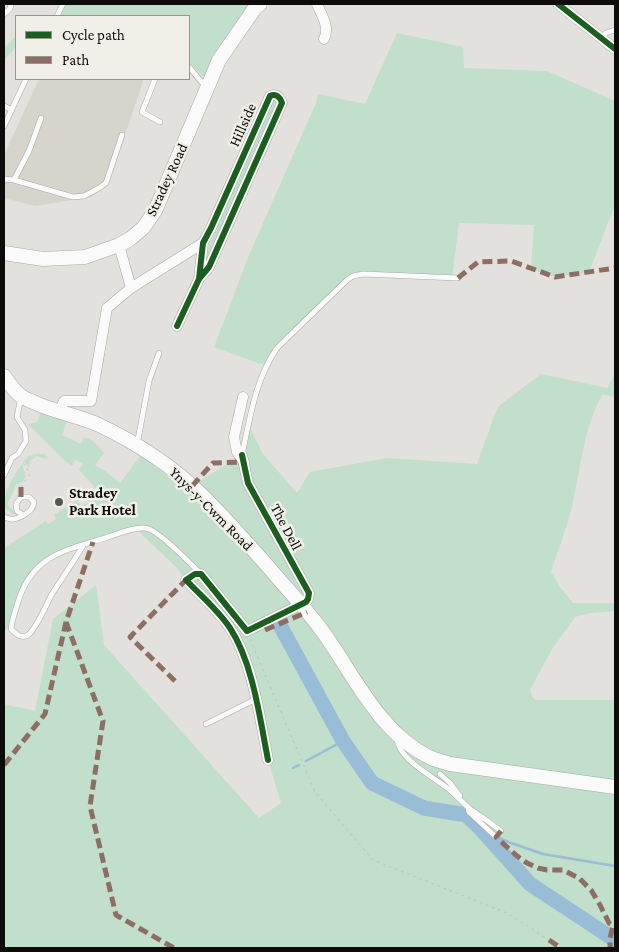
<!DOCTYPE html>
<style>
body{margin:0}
#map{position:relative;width:619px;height:952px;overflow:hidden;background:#e2e1dd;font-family:"Crimson Pro",serif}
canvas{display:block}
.frame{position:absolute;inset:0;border:5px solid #0d0c0a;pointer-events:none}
.legend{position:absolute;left:15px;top:15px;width:175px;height:65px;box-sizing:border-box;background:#f1f0e8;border:1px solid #96958f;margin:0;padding:6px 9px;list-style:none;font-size:15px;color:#0d0c0a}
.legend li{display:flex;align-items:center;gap:10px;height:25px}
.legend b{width:25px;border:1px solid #96958f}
</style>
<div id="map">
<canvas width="619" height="952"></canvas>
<div class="frame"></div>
<ul class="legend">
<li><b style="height:6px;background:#1b5e20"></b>Cycle path</li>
<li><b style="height:6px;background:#8d6e63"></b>Path</li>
</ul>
</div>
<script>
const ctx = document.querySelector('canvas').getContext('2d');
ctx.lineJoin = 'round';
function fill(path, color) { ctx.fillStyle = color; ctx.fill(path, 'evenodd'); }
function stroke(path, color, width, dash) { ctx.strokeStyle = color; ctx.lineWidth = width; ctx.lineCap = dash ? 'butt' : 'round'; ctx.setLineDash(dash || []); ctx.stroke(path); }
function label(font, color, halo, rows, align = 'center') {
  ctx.font = font + ' "Crimson Pro",serif'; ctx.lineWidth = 5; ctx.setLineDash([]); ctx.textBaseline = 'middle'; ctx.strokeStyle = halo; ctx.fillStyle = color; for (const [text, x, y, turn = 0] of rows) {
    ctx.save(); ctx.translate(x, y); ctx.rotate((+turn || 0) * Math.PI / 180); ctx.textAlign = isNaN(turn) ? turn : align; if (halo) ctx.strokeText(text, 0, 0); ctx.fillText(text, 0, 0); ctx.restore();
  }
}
fill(new Path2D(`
 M39 79H144L108 185 91 197 35 206 4 198V155Z`), '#d7d5cb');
fill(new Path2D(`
 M63 4H252L207 81 189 62V16H57Z
 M397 33 463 47 464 68 547 71 615 101V205L589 272 555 277 531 269 534 225 459 223 452 278 353 276 277 348 266 366 214 347 249 255 316 103 318 94 365 104Z
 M16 36V47L4 60V48Z
 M275 99 278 101 207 266 203 265 206 253 273 100Z
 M541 374 607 388 615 374V397L603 394C584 425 581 467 573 502 568 525 558 549 551 572L560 587 573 603H615V611L590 613 575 617 552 649 530 690 532 696 535 700H615V787L412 753 615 793V948H4V704L35 711 53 619 96 585 104 645 259 818 281 803 268 760 236 638 186 580 177 568 135 528 46 559 22 586 11 623 4 632V548L46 521 48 524 56 519 54 515 77 500 82 506 101 494 79 470 83 464 76 460 72 466 64 460 29 425V424L38 422 40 412 67 421 62 435 81 444 84 438C93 438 98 446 104 453L95 465 104 470 120 483 141 455 185 490 242 455 248 424 263 454 297 493 310 472 387 458 477 464 494 416 499 406Z
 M35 454H43L48 457 45 459 37 456 30 461 29 469 24 461 29 456Z
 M22 464 26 476 23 481 16 485 8 503C9 509 14 511 20 512V514H12L5 508C3 492 13 477 22 464Z`), '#c1dfcb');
stroke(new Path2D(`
 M306 761 343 741
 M293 768 299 765
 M466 815H467
 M497 835 501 839 511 843 543 854 615 866`), '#99bcd7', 2.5);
stroke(new Path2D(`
 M281 627 343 741 372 783 424 808 466 815 479 827 530 884 615 940`), '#99bcd7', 15);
const service = new Path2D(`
 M4 14 10 9 11 4
 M57 16 63 4
 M601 38 606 33 615 30
 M189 67 205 86
 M155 79 142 112 160 122
 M4 106 12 110
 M4 126 26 79
 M4 179 14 180 73 197 84 196 99 188 106 183 122 135
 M14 180 29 151 41 118
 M137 445 149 381 159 353
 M242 455C250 418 255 380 277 348L347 280 353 276 363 274 458 278
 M4 475 12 458 18 454 26 441 25 430 17 417 21 397
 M4 517C13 521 16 519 24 515 30 511 33 509 34 502L29 497H21L16 504 17 511 23 515
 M84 544C74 561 63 577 52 594 46 605 37 628 28 635 21 639 16 634 11 629 12 619 16 609 19 599 34 554 67 550 108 537 118 534 138 525 149 529 162 534 190 563 201 574
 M206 724 256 699
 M397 739C399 759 430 775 446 787 454 793 461 801 469 808 480 816 491 823 501 831
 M440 774 450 783 460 796
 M468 807 469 812 496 837`);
const minor = new Path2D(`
 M317 4C322 16 330 27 324 39
 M558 4 615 49
 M119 245 131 288
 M177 326 199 279 209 267 282 103C280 97 276 93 270 96L211 228 203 243 199 279
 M243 397 234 437 237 452 244 462
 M59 412 64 401H91L107 308 131 288 203 243
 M242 455 248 483 309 593 308 599 306 602 247 631 201 574H195L186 580C201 596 218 610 230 628 253 663 260 719 268 760`);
const secondary = new Path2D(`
 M4 253 43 259 85 257 119 245 130 239 143 228 155 211 219 60 255 8 260 4
 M4 376C9 383 14 391 21 396 24 398 28 400 31 401 53 412 77 415 99 425 137 443 172 466 202 495 226 519 249 545 271 570 287 589 305 608 320 628 353 672 377 731 429 757 436 760 443 762 450 764L615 787`);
stroke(service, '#a8a8a5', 6);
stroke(minor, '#a8a8a5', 11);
stroke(secondary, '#a8a8a5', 15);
stroke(new Path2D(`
 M21 487 30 474 22 461
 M250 639 315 792 373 860 507 913 549 940`), '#c0c0be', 1, [2.5, 4]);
stroke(service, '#fbfafa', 5);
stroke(minor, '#fbfafa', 10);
stroke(secondary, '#fbfafa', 14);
stroke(new Path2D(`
 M458 278 478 262 511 261 555 277 615 268
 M192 486 213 463 244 462
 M21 497V487
 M66 622 103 721 90 806 116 915 174 948
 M265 630 307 612
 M175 681 130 637 186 580
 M4 765 45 714 66 622 93 542
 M501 831 496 837 517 856 527 863 538 868 547 870H563L579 878 591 890 600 905 609 923 613 926 610 938V948
 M549 940 561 948`), '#8d6e63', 5, [10, 5]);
stroke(new Path2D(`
 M558 4 615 49
 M177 326 199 279 209 267 282 103C280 97 276 93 270 96L211 228 203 243 199 279
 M242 455 248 483 309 593 308 599 306 602 247 631 201 574H195L186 580C201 596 218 610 230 628 253 663 260 719 268 760`), '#1b5e20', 6);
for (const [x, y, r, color] of [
 [59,502,5,"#585754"]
]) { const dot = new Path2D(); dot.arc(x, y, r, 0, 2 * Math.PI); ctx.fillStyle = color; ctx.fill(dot); stroke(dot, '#f1f0e8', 2); }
label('15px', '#0d0c0a', '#f1f0e8', [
 ["Hillside",243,125,-66],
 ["Stradey Road",167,180,-65],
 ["Ynys-y-Cwm Road",211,509,45],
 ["The Dell",286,527,62]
]);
label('bold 15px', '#0d0c0a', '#f1f0e8', [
 ["Stradey",69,493],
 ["Park Hotel",69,510]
], 'left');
</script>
